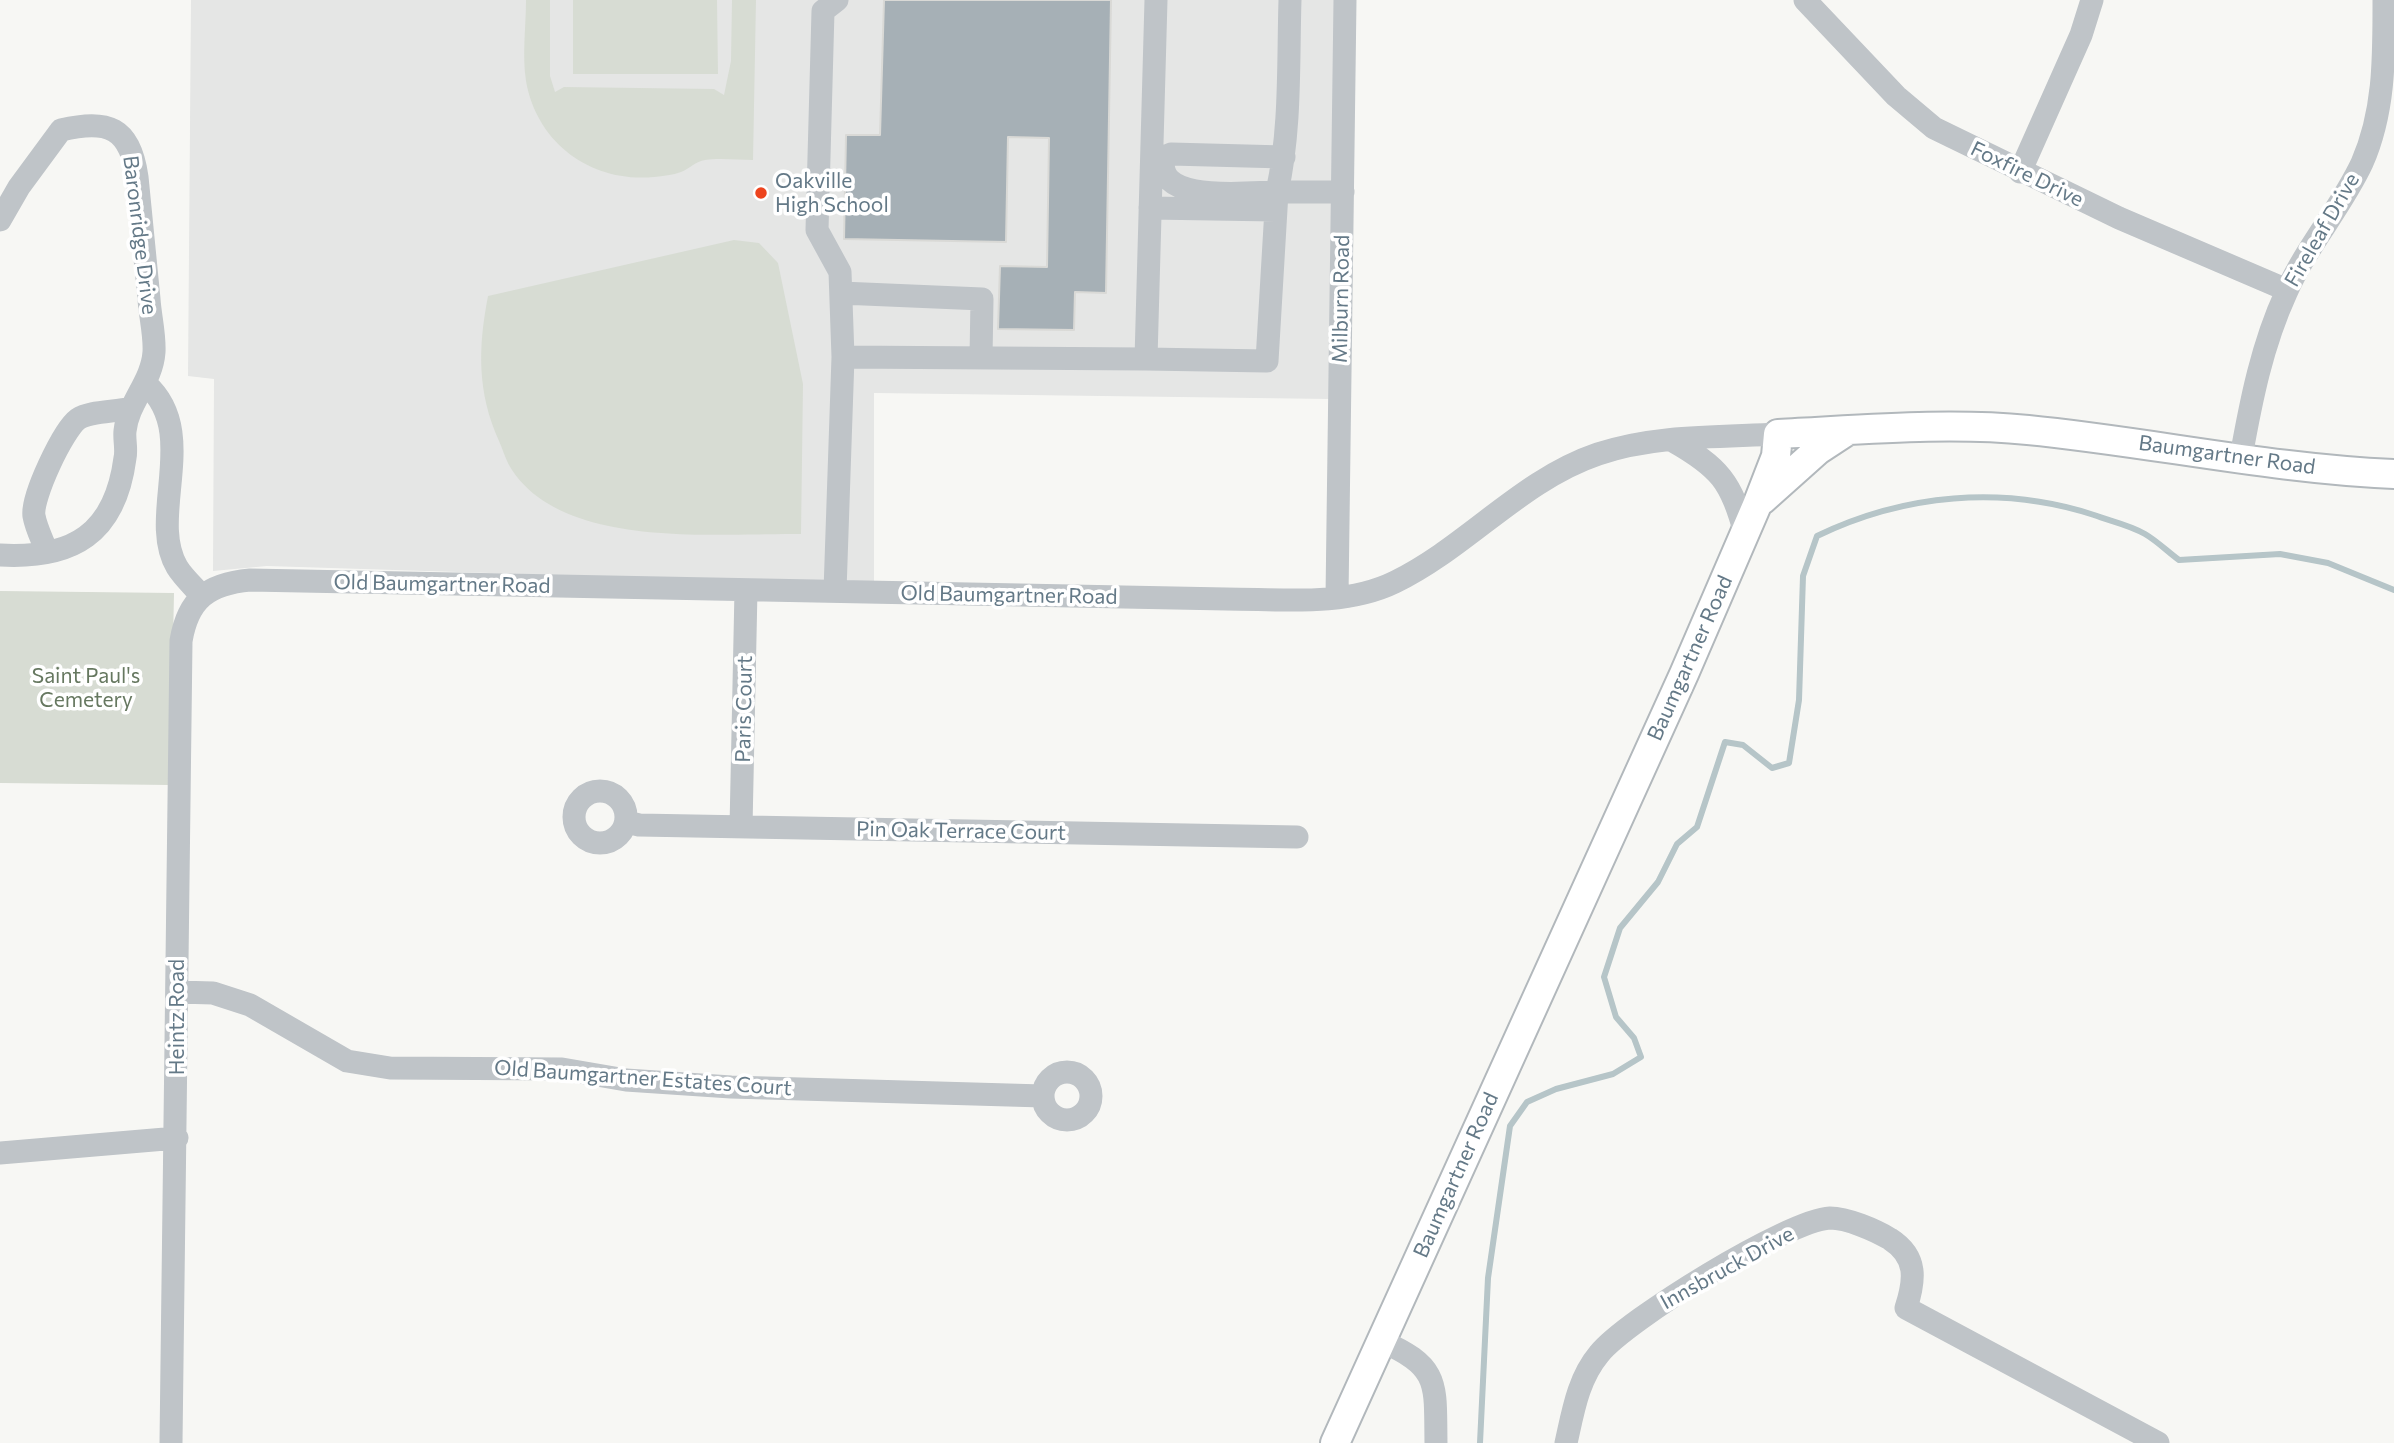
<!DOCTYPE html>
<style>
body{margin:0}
canvas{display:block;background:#f7f7f4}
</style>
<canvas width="2394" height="1443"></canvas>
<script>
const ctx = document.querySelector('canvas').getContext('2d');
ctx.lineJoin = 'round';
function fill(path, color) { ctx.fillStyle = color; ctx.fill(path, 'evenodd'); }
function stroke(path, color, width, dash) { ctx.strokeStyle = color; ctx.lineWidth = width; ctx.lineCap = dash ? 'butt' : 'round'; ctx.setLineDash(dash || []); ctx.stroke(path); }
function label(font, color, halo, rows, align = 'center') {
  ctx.font = font + ' Commissioner,sans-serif'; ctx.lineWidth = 7; ctx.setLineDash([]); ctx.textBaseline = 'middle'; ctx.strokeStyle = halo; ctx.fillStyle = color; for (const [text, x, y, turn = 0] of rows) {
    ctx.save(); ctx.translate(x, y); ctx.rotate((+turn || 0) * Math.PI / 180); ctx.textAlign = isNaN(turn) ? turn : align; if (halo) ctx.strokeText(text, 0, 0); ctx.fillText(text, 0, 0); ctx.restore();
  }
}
fill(new Path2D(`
 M191 0H1335L1331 399 874 393V585L267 566 213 571 214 379 188 376Z`), '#e5e6e5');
fill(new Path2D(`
 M526 0H550V76L555 92 564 87 714 89 724 95 731 61 732 0H756L753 160C738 160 720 158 705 160 696 161 689 169 681 172 673 175 663 176 654 177 592 183 537 144 526 81 522 55 526 26 526 0Z
 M573 0H717L718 74H573Z
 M734 240 759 243 778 263 803 384 801 534C717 533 565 550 512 470 506 461 503 450 499 441 477 392 478 348 488 296Z
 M0 591 174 593 170 785 0 783Z`), '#d7dcd3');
stroke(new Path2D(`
 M1480 1443 1488 1278 1510 1126 1527 1102 1556 1089 1613 1074 1641 1057 1634 1038 1616 1017 1604 977 1620 928 1658 882 1677 844 1697 827 1725 742 1743 745 1772 768 1789 763 1799 700 1803 576 1817 536C1904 494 2002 485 2094 515 2110 521 2130 525 2145 534 2157 541 2168 552 2179 560L2280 554 2328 563 2394 590`), '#b6c5c8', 6);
const building = new Path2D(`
 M884 0H1111L1106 293 1075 292 1074 330 998 329 1000 266 1047 267 1049 138 1008 137 1006 242 844 239 846 135H880Z`);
fill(building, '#a6b0b6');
stroke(building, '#d9d9d6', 2);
const major = new Path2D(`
 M1762 500 1818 450 1847 431
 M1335 1443 1684 674 1757 505 1776 456 1778 434C1861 430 1945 422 2028 430 2150 442 2272 469 2394 474`);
stroke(major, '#b2b8bc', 32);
stroke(new Path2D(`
 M1156 0 1146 359 1267 361 1277 192H1343
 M1805 0 1896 96 1934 128 2119 218 2287 290
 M1284 157 1171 154 1164 157C1153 205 1249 192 1277 192 1291 129 1288 64 1290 0
 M2020 172 2081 35 2092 0
 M1150 208 1275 210
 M0 220 19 187 61 130C108 119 130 127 137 177 141 217 145 258 149 299 150 316 155 335 154 352 152 382 128 402 125 431 124 440 127 449 125 458 115 534 73 559 0 555
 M841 293 982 299 981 358
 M843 357 1146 359
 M146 384C201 433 147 516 177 567 183 577 194 587 202 596
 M1673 441C1719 467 1732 482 1745 534
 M2241 457C2251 401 2262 345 2286 293 2306 247 2341 208 2362 163 2385 111 2384 56 2384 0
 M47 552C43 541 36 528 34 516 31 498 63 430 78 419 89 411 116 412 131 408
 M835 591 843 357 840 272 817 230 823 11 837 0
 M1337 597 1345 0
 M574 817a26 26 0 1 1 52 0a26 26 0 1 1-52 0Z
 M627 822 639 825 1297 837
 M741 827 746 590
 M177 992 213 993 250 1005 347 1061 390 1068 562 1069 626 1080 731 1087 1043 1096
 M1043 1096a24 24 0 1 1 48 0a24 24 0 1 1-48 0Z
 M0 1153 177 1138
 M1381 1341C1441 1367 1435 1384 1436 1443
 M171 1443 181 641C188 599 208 584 250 580L1226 599C1280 599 1344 607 1395 582 1467 547 1521 480 1598 454 1654 435 1719 437 1778 434
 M1566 1443C1573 1412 1578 1379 1599 1354 1626 1320 1788 1220 1830 1218 1847 1218 1875 1230 1890 1239 1918 1257 1915 1280 1906 1308L2158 1443`), '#bfc4c8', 23);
stroke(major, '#fff', 28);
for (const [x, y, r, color] of [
 [761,193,7,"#ed441e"]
]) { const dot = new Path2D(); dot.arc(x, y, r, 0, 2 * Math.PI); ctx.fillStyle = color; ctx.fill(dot); stroke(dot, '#fff', 2.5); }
label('21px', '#647987', '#fff', [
 ["Foxfire Drive",2027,174,26],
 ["Fireleaf Drive",2322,230,-60],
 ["Baronridge Drive",140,235,83],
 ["Milburn Road",1341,299,-89],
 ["Baumgartner Road",2227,455,8],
 ["Old Baumgartner Road",442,584,1],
 ["Old Baumgartner Road",1009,595,1],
 ["Baumgartner Road",1690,658,-66],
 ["Paris Court",744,709,-89],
 ["Pin Oak Terrace Court",961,831,1],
 ["Heintz Road",177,1017,-90],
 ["Old Baumgartner Estates Court",643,1078,4],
 ["Baumgartner Road",1456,1175,-66],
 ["Innsbruck Drive",1727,1268,-29]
]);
label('21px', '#647987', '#fff', [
 ["Oakville",775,181],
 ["High School",775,205]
], 'left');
label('21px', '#667860', '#fff', [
 ["Saint Paul's",86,676],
 ["Cemetery",86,700]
]);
</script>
